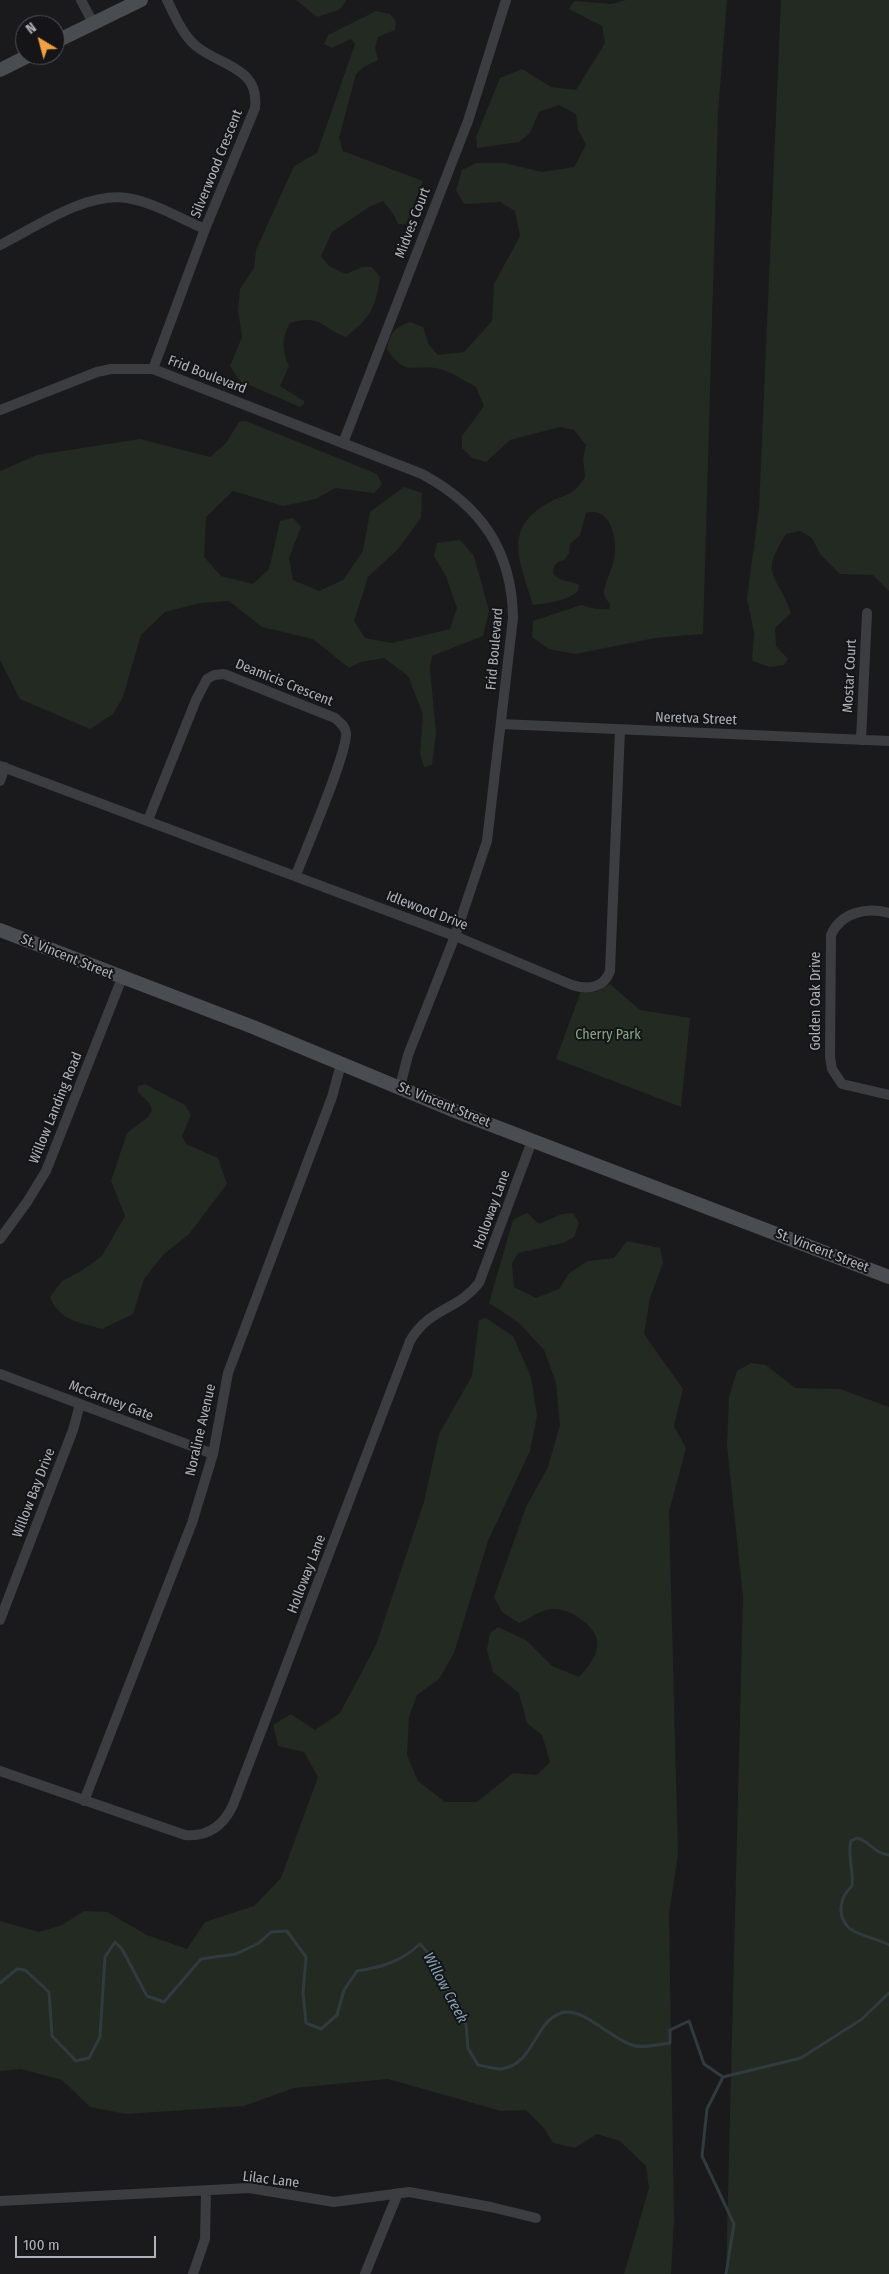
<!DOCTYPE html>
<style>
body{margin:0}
#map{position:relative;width:889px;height:2274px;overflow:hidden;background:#1a1a1c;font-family:"Fira Sans Condensed",sans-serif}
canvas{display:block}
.north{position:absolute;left:15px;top:15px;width:50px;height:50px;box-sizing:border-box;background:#151517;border:1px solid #525459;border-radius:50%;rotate:323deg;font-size:14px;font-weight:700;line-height:20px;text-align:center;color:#adb3bb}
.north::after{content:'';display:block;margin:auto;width:18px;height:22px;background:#efa13f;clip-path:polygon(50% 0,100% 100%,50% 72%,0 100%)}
.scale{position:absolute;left:15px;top:2236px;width:141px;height:22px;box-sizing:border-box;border:2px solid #adb3bb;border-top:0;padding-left:6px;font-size:15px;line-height:18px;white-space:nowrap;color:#adb3bb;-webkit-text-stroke:4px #151517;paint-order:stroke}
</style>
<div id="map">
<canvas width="889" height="2274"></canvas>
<div class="north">N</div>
<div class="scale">100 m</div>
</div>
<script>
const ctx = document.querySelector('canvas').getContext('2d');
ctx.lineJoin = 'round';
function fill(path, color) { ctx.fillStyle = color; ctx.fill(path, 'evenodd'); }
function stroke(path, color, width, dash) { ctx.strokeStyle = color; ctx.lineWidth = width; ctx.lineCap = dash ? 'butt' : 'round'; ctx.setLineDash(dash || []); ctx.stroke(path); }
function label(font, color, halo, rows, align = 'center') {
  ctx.font = font + ' "Fira Sans Condensed",sans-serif'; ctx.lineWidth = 4; ctx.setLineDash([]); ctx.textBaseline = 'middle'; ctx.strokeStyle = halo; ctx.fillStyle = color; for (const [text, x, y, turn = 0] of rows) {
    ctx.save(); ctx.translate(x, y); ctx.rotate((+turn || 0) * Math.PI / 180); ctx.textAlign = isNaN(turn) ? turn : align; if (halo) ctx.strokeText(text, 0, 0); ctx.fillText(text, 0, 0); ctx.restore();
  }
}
fill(new Path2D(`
 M296 0H347L339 10 317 17Z
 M626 0H727L718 113 703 634 655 638 575 654 549 649 532 637 533 621 581 605 596 609H609L610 604C607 600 603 596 604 590 605 583 612 569 614 560 618 541 612 506 586 513L580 535 570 544 569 553 564 560C556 562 553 565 553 574 560 582 570 580 579 585L578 591C567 601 548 603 533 605 521 563 501 529 548 503 569 492 571 498 585 477L583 459 586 445 574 430 560 427 510 440 486 462 472 458 462 448V436L484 406 476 387C464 381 449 370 436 368 408 365 407 376 387 350 390 333 394 328 410 322L423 327 429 345 438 355 464 352 492 321 494 284 520 236 515 211 500 202 464 204 456 190 462 170 476 163H504L542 172 574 167 586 145 578 130 576 114 559 105 539 112 530 133 519 142 477 148 476 137 500 78 522 69 551 87 576 90 605 43 602 26 569 9 574 1 611 4Z
 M781 0H889V591L873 575 840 574 820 554 812 538 800 531 786 534C758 578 778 573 791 613L775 628 776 646 788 659 784 665 770 667 752 661 754 632 747 598 759 509Z
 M376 11 390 14 396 22 395 30 378 37 375 48 378 60 364 67 356 74 339 138 343 151 423 181 406 224H398L394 215 383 201 369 207 332 232 321 256 329 266 346 274 362 267H372L380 277C376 308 370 318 346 337 320 328 323 314 290 323 281 338 282 350 289 366L280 386 304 401V404L300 407 240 381 230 366 242 337 238 310 240 289 254 268 256 250 294 166 317 153 355 44 351 39 332 48 324 44 328 35Z
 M246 421 377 474 382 484 374 493 335 488 316 499 283 506 233 491 206 517 204 557 221 576 253 584 269 569 280 521 293 518 301 527 289 558 293 580 319 591 343 580 363 551 370 512 404 487 422 493 421 518 398 549 368 577 354 621 365 638 392 643 450 629 457 608 446 576 434 556 437 543 460 540 474 556 489 611 483 636 432 656 430 668 436 733 432 765 424 767 420 754 423 714 408 676 384 658 361 662 349 668 313 639 262 627 229 601 200 603 165 612 141 635 123 697 113 714 90 729 20 699 0 660V471L37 455 140 439 210 457 226 443 239 422Z
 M610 984 640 1010 690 1018 681 1107 556 1059 581 991 596 992Z
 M145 1084 185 1105 191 1115 182 1136 186 1144 218 1158 227 1184 189 1234 163 1255 144 1279 133 1314 102 1329C81 1323 58 1320 50 1297L62 1281 81 1271 102 1256 125 1216 111 1181 127 1133 148 1117 152 1110 149 1103 138 1092V1086Z
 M527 1213 539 1224 562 1214 573 1213 579 1223 574 1237 563 1243 518 1253 512 1264 514 1287 536 1298 559 1289 569 1273 588 1261 614 1258 627 1241 660 1248 663 1263 650 1298 644 1334 683 1389 674 1426 686 1448 669 1512 678 1855 669 1914 674 2221 671 2274H624L649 2188 646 2166 620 2141 597 2134 575 2148 553 2143 544 2128 526 2110 501 2111 388 2079 294 2088 244 2106 126 2114 90 2107 62 2080 21 2069 0 2071V1921L39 1932 62 1925 84 1911 107 1912 147 1935 187 1949 205 1922 254 1906 281 1878 318 1777 304 1752 278 1746 273 1725 291 1714 315 1730 340 1713 376 1645 424 1502 439 1434 472 1376 479 1320 486 1318 513 1336 531 1377 537 1416 530 1451 488 1541 454 1653 439 1679 417 1695 409 1717 407 1755 418 1781 445 1802H477L513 1773 537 1775 550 1762 542 1735 527 1723 519 1693 493 1672 487 1650 490 1633 498 1627 526 1640 552 1666 579 1677C598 1657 607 1639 582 1620 574 1614 565 1609 554 1609 541 1608 531 1619 519 1623L502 1612 494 1597 526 1507 548 1467 560 1425 556 1383 544 1350 519 1323 489 1303 513 1220Z
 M751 1363 766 1365 795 1388 840 1389 889 1407V2274H726L743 1597 727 1446 729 1397 737 1371Z`), '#222a22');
stroke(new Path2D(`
 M889 1855C873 1853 870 1841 857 1838L851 1841C847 1855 854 1871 852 1886 840 1897 836 1915 849 1928 855 1934 880 1940 889 1945
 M0 1983 17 1969 25 1970 49 1992 52 2036 76 2061 89 2058 100 2037 105 1957 115 1942 122 1949 147 1996 164 2002 201 1959 236 1954 259 1943 271 1932 287 1931 306 1957 303 1993 306 2023 321 2029 337 2015 344 1990 357 1971C382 1967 401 1962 420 1944L431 1956 466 2024 468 2048 478 2065C485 2066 494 2069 501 2069 535 2064 533 2023 561 2013 582 2006 610 2038 632 2045 642 2049 659 2044 670 2043V2030L689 2021 704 2064 723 2077 801 2058 862 2019 889 1993
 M723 2077 707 2109 702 2156 734 2224 726 2274`), '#303b40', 3);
stroke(new Path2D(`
 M81 0 93 23
 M0 245C36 227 85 192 127 198 153 202 181 219 205 229
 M153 369 205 229 255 108C260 67 220 66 196 46 182 34 175 16 167 0
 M0 410 97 372 111 369H153L422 474C481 506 512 550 513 618L487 841 455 936 408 1055 400 1087
 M343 443 468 121 506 0
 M501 724 889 741
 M861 740 867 613
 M0 766 455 936 572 985C588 990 604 988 610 971L620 730
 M0 781 5 767
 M148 820 196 700 207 679 214 675 224 674 335 718C340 723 345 725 346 733 348 752 305 851 296 875
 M889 913C867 907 841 912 831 935L830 1057 832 1069 842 1084 889 1095
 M0 1239 27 1202 46 1171 122 978
 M0 1374 213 1454
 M0 1620 73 1430 80 1404
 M0 1771 185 1835C208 1837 224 1825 233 1805L410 1341C430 1307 457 1311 479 1283L532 1141
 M84 1801 192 1523 213 1454 228 1373 332 1097 341 1064
 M0 2201 249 2188 334 2202 409 2192 491 2207 536 2218
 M193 2274 205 2239 206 2191
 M365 2274 398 2193`), '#3b3d41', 10);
stroke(new Path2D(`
 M55 42 141 0
 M0 70 30 55
 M0 930 253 1027 460 1113 889 1277`), '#494c51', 14);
label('14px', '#adb3bb', '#151517', [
 ["Silverwood Crescent",217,164,-68],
 ["Midves Court",413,223,-69],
 ["Frid Boulevard",207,375,21],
 ["Frid Boulevard",495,649,-85],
 ["Mostar Court",850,676,-87],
 ["Deamicis Crescent",284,683,22],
 ["Neretva Street",696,719,2],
 ["Idlewood Drive",427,911,21],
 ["St. Vincent Street",67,957,22],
 ["Golden Oak Drive",816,1001,-90],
 ["St. Vincent Street",444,1105,22],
 ["Willow Landing Road",56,1108,-68],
 ["Holloway Lane",492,1210,-70],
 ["St. Vincent Street",822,1251,21],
 ["McCartney Gate",111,1401,21],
 ["Noraline Avenue",201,1430,-77],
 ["Willow Bay Drive",34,1493,-69],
 ["Holloway Lane",307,1574,-69],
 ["Lilac Lane",271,2180,7]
]);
label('14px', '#86a684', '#151517', [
 ["Cherry Park",608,1035]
]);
label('italic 15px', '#85a4b5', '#151517', [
 ["Willow Creek",445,1988,62]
]);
</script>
